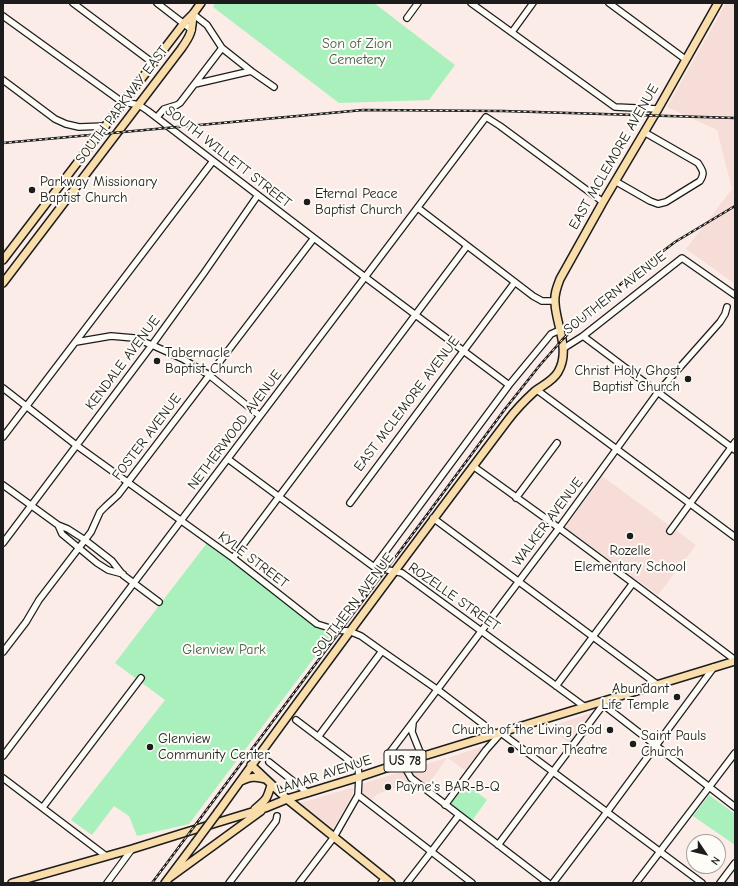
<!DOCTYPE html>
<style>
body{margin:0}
#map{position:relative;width:738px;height:886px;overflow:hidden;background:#fbece7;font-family:"Comic Neue",sans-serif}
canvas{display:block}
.frame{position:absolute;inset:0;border:4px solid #1c1c1c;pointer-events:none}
.north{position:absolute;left:686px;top:834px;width:40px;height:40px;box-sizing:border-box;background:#fdfcf7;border:1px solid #a3a29f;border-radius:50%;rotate:125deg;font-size:11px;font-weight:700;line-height:16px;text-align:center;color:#1c1c1c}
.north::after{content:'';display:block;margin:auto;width:14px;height:18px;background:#1c1c1c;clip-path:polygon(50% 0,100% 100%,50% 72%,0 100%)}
</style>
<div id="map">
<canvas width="738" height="886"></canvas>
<div class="frame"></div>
<div class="north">N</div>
</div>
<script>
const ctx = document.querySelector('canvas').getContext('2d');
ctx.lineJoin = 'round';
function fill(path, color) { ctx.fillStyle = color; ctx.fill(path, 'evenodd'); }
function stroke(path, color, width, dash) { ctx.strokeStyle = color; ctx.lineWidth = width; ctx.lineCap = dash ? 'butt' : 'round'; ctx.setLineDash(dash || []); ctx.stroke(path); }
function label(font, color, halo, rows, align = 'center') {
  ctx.font = font + ' "Comic Neue",sans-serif'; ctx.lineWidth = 4; ctx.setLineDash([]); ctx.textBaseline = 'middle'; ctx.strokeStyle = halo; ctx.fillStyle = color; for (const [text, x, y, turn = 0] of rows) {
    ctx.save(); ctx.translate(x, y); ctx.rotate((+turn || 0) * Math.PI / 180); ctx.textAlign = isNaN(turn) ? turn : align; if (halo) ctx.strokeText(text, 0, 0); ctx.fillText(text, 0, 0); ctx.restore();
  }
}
fill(new Path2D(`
 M726 3H732L735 5V284L686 249 732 189 717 130 667 107Z
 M602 476 696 545 658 595 565 528Z
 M591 713 592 714 569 743 548 727Z
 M480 747 482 749 466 771 448 758Z
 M447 758 427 786 414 777 412 769 413 768Z
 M402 772H403L407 780 411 783 377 794 371 801 362 793V787L363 784 367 782Z
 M351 788 353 789V794L333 829 300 804V803Z`), '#f6ddd8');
fill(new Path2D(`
 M215 3H374L455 65 429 100 339 103 213 7Z
 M207 543 332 634 189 824 137 836 129 816 114 806 92 835 71 820 165 700 115 663Z
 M466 784 487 800 471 822 449 806Z
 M709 795 735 814V845L693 816Z`), '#a9f0bc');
const minor = new Path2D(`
 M73 3 153 63
 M157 3 192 30
 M471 3 615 107 658 109
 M609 3 685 59
 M193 14 207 25 222 48
 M3 16 118 99 124 102 139 105 148 111 365 277 509 385
 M407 18 418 3
 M512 32 533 3
 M3 80 55 119 66 124 79 127 106 126
 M195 84 251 71
 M157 117 164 109 177 105 180 103 222 48 251 71 274 87
 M615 181 650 201 658 204 666 202 700 181C705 173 703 171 698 163L644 132
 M418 208 533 296 542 301H555
 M583 336 735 450
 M76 342 111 336 134 338 152 345 183 359 209 375 260 416
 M564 348 583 336 682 258 735 295
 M3 388 76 445 233 558 317 624 336 630 349 631 361 636 382 651 438 690 496 734
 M537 390 735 537
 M3 437 213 161
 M228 459 374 567 402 573 585 707
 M473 466 559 528 633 583 735 660
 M3 485 58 525 68 529 85 540 112 561 123 575 159 602
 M516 498 557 443
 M350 503 515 282
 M433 518 658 685
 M58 525 62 534 97 563 108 570 123 574
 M670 531 735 442
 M3 543 152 345 204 273 258 195
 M233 558 467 246
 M374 567 509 385 547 339 551 334 560 330
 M3 652 26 622 39 600 91 532 100 512 106 506 118 495 314 238
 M556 686 633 583
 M601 703 735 807
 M296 720 358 767 359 777 358 795 334 837 299 883
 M413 723 412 732 422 757
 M318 737 382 651
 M388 755 559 528 658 392 720 322 725 314 727 307
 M3 756 486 117 500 126 603 202
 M269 762 308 793
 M404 762 407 771 411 778 548 883
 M3 778 106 856
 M358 795 472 883
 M445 805 486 750 501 733 702 883
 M43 807 141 678
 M498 845 603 705
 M107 883 132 849
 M229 883 276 821 277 816
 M381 883 385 878
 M407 883 431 852 459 815
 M553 883 607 812 714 667
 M636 883 735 753
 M720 883 735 863`);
const major = new Path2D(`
 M3 260 184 23 193 14 201 3
 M3 283 181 49C191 35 192 32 193 14
 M251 765 287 799 391 883
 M241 781C250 777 255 776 265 779
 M255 809C267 799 267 799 271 785
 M218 812C313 680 410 550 508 420 517 408 524 401 535 391 543 385 553 381 558 372 571 350 556 325 555 303 554 294 557 287 560 279L603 202 658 109 718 3
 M169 878 261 811
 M12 883 132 849 180 834 265 808 287 799 359 777 404 762 735 661
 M165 883 195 843`);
stroke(minor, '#1c1c1c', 8);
stroke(major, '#1c1c1c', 10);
stroke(minor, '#fdfcf7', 5.5);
stroke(major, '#f9deab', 7);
const rail = new Path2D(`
 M3 143 363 110 503 111 735 118
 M152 883 426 516 505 409 540 365 562 340 598 304 630 276 675 242 735 206`);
stroke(rail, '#1c1c1c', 2.5);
stroke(rail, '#fdfcf7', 1, [3]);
const majorBridge = new Path2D(`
 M195 843 218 812`);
stroke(majorBridge, '#1c1c1c', 10, []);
stroke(majorBridge, '#f9deab', 7);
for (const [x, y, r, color] of [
 [32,190,4,"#1c1c1c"],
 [307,202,4,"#1c1c1c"],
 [157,361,4,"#1c1c1c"],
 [688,379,4,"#1c1c1c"],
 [630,536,4,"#1c1c1c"],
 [677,697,4,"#1c1c1c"],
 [610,730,4,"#1c1c1c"],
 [633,744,4,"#1c1c1c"],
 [150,747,4,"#1c1c1c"],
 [511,750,4,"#1c1c1c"],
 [388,787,4,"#1c1c1c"]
]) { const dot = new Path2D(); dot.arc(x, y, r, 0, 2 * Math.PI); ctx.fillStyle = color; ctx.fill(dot); stroke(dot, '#fdfcf7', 1.5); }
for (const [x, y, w] of [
 [405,761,42]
]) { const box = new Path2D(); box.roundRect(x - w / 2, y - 11, w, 22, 3); ctx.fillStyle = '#fdfcf7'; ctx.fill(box); stroke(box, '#1c1c1c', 1); }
label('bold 13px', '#1c1c1c', null, [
 ["US 78",405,761]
]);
label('14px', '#465c4c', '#fdfcf7', [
 ["Son of Zion",357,44],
 ["Cemetery",357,60],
 ["Glenview Park",224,650]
]);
label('14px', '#1c1c1c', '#fdfcf7', [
 ["SOUTH PARKWAY EAST",122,105,-53],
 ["SOUTH WILLETT STREET",228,157,38],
 ["EAST MCLEMORE AVENUE",614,157,-60],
 ["SOUTHERN AVENUE",615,293,-38],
 ["KENDALE AVENUE",123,363,-53],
 ["EAST MCLEMORE AVENUE",407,404,-53],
 ["NETHERWOOD AVENUE",235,430,-53],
 ["FOSTER AVENUE",147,437,-53],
 ["WALKER AVENUE",548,522,-53],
 ["KYLE STREET",253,560,37],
 ["ROZELLE STREET",454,597,35],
 ["SOUTHERN AVENUE",353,605,-53],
 ["LAMAR AVENUE",324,775,-18]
]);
label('14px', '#1c1c1c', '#fdfcf7', [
 ["Parkway Missionary",40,182],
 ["Baptist Church",40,198],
 ["Eternal Peace",315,194],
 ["Baptist Church",315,210],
 ["Tabernacle",165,353],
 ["Baptist Church",165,369],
 ["Christ Holy Ghost",680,371,"right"],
 ["Baptist Church",680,387,"right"],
 ["Rozelle",630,551,"center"],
 ["Elementary School",630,567,"center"],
 ["Abundant",669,689,"right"],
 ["Life Temple",669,705,"right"],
 ["Church of the Living God",602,730,"right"],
 ["Saint Pauls",641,736],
 ["Church",641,752],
 ["Glenview",158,739],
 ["Community Center",158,755],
 ["Lamar Theatre",519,750],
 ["Payne's BAR-B-Q",396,787]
], 'left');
</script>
